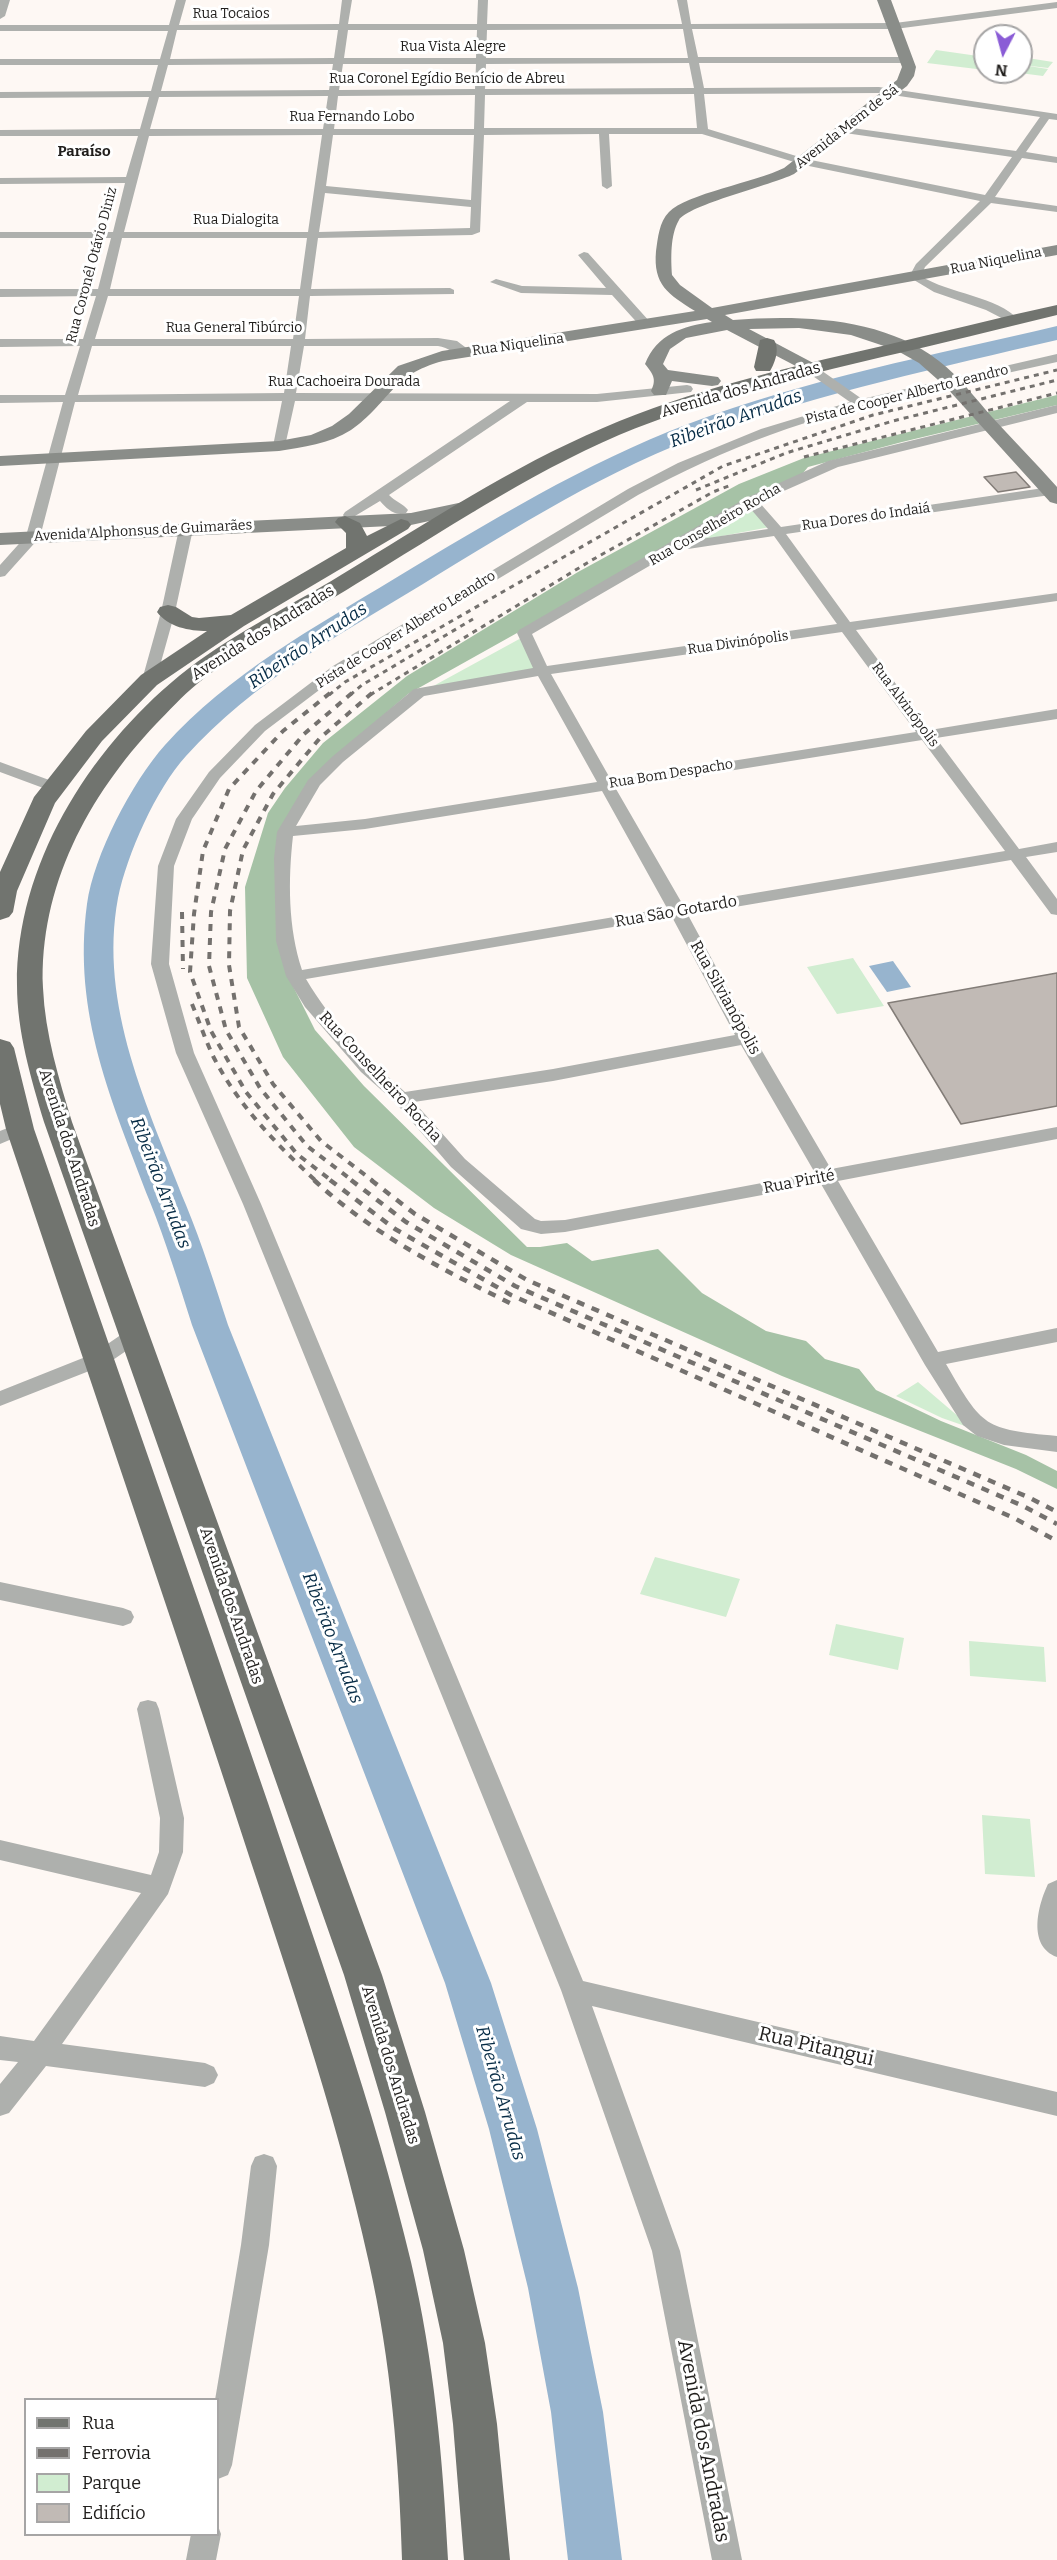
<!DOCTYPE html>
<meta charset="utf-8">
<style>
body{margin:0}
#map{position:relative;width:1057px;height:2560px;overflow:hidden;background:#fef8f4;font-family:Bitter,serif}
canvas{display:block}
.legend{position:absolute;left:24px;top:2398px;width:195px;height:138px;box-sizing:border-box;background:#fff;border:2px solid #a6a5a5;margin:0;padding:8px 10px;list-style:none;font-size:18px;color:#211f1d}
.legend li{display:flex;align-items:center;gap:12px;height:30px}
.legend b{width:30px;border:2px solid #a6a5a5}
.north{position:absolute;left:973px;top:24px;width:60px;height:60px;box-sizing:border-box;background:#fff;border:2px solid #a6a5a5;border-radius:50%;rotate:186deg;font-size:16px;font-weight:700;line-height:24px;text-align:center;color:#211f1d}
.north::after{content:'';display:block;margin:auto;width:21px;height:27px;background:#8a5cd6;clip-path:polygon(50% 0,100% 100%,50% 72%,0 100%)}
</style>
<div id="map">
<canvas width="1057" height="2560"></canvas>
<ul class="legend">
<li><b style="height:8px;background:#71746f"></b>Rua</li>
<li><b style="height:8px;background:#74716e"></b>Ferrovia</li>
<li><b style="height:16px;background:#d1edd1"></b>Parque</li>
<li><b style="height:16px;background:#c1bab5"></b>Edifício</li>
</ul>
<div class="north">N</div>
</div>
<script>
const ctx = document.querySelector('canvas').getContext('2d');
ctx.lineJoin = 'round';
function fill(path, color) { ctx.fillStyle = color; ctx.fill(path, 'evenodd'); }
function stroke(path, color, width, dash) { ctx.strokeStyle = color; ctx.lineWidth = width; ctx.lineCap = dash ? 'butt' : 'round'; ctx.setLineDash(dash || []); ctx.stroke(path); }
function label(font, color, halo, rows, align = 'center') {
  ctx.font = font + ' Bitter,serif'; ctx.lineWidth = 6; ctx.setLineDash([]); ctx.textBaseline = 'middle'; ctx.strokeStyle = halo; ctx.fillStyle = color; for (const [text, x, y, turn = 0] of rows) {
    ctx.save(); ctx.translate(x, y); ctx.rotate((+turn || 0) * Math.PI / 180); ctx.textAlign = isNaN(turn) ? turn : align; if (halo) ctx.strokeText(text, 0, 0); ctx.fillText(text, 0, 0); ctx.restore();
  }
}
fill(new Path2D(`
 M936 50 985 57V70L927 63Z
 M1021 57 1053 62 1048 68 1022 65 1048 69 1043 76 1012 72H1021Z
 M751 506 770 527 685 543Z
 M523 637 537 670 426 690Z
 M853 958 884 1006 837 1014 807 967Z
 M918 1382 959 1417 965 1426 942 1418 896 1396Z
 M655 1557 740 1579 726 1617 640 1594Z
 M836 1624 904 1638 898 1670 829 1655Z
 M969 1641 1044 1647 1046 1682 970 1676Z
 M982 1815 1030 1819 1035 1877 985 1874Z`), '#d1edd1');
fill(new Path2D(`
 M1057 395V405L902 442 808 467 803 473 408 694 348 746 282 832 286 972 315 1030 364 1086 527 1247H540L567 1243 592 1261 658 1249 702 1293 766 1331 806 1341 825 1359 859 1369 876 1390 941 1421 1026 1455 1057 1471V1489L1016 1469 782 1376 511 1255 434 1208 354 1147 283 1057 247 978 245 887 268 813 285 788 323 743 407 676 578 572 739 484 804 458Z`), '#a6c2a6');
fill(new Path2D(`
 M893 961 911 987 887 992 869 966Z`), '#97b4ce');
fill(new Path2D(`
 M1057 326V340C941 367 824 393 711 432 611 467 513 529 423 584 339 635 253 682 186 756 156 789 127 854 118 898 98 1005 148 1108 186 1205 202 1244 215 1285 228 1325L491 1983 537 2129 578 2288 603 2412 622 2560H568L551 2412 528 2288 489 2129 445 1983 192 1325C179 1284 166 1242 150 1202 112 1102 72 1014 87 904 94 855 132 782 165 745 229 674 313 628 394 579 489 522 585 463 688 424 807 379 934 355 1057 326Z`), '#97b4ce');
const building = new Path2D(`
 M1016 472 1030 487 998 492 984 477Z
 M1057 973V1106L961 1124 888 1003Z`);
fill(building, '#c1bab5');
stroke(building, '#837d78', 1.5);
fill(new Path2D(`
 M0 0H10L5 16 0 19Z
 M176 0H186L179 25 339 24 342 0H352L348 24H477L478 0H488L487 24H682L677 0H687L691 24 895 23 1057 2V8L895 29H692L698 57H907L912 60 907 63H699L704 88 879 87 1057 114V120L1049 119 1026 152 1057 157V163L1022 158 995 197 1057 206V212L991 203 925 267 921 276C949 294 997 296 1019 320L1013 324 986 310 934 292 909 277 916 264 980 201 804 165 702 134H609L612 186 607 189 602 186 599 134 484 135 480 232 472 235 318 238 311 289 450 288 454 290V294L310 296 305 339 438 338 457 341 469 350V356C459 358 449 347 438 346H304L296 393 597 394 687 385 691 386 693 389 691 392 597 402H527L389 495C394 501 404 504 408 510L406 513C394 516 387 509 380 501L350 519 345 518 343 515 345 512 510 401H295L285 446 279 450 273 446 282 401 75 402 40 537 5 576 0 577V565L26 536 63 402 0 403V395H65L80 346 0 347V339H83L96 296 0 297V289H98L111 238H0V232H113L125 183 0 184V178L126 177 138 136H0V130L140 129 149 97 0 98V92L151 91 158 65H0V59H160L168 31H0V25H169ZM683 29 688 58H486L487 30ZM177 30H338L334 58 170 59ZM348 30H477L476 58H344ZM689 63 694 88 485 89 486 64ZM333 64 329 90 161 91 168 65ZM343 64H476L475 89 339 90ZM879 93 1040 117 1016 151 845 127 840 130 845 133 1012 157 985 195 806 159 708 129 704 94ZM694 94 697 128H484L485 95ZM475 95 474 129H334L338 96ZM328 96 323 129H150L159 97ZM322 135 308 232H124L149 136ZM333 135H474L471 200 326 186ZM325 193 471 207 470 228 319 232ZM122 238H307L300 289H110ZM108 296H299L293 339H95ZM92 346H291L284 393 78 395Z
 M584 252 588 253 650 322V328H642L612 295 521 293 490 282 496 279 522 286 606 288 578 255Z
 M1057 354V362C961 384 863 401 770 435 725 451 681 472 638 495L343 672 265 731 220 778 192 819 174 866 169 964 194 1053 261 1204 583 1981 1057 2092V2116L592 2006 680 2251 742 2560H712L652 2251 561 1990 243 1204 176 1053 151 964 158 866 176 819 209 772 255 725 333 666 628 489 678 463 761 429 850 402 807 372 805 369 807 366H815L862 399Z
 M1057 405V413L838 467 759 502 781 527 1050 487 1055 488 1057 491 1055 494 1050 495 786 534 850 622 1057 593V601L856 630 930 730 1057 709V719L936 738 1019 849 1057 842V852L1026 857 1057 899V915L1051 914 1011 860 688 915 755 1039 831 1169 1057 1127V1139L838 1181 938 1352 1057 1328V1342L946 1364C983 1428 984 1429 1057 1436V1452L1004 1445 977 1436 963 1425 925 1365 821 1184 565 1232 541 1234 521 1229 451 1167 395 1102 361 1072 305 1007 286 976 276 941 274 858 277 832 308 780 333 756 414 689 533 668 517 633 519 630 746 498 828 461ZM749 507 768 529 694 540ZM774 536 837 624 547 666 532 634 682 547 688 549ZM842 632 916 732 611 780 551 674ZM538 676 597 782 365 819 296 826 320 785 343 762 424 696ZM922 740 1005 851 683 905 616 789ZM602 791 667 908 302 970C288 928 288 880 293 836L365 829ZM672 917 735 1035 553 1069 405 1092C368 1059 331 1022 306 979ZM741 1045 815 1173 565 1220 541 1221 535 1219 465 1159 414 1102 553 1081Z
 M186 525 193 529 175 612 156 680 149 684 144 683 142 680 161 612 179 529Z
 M0 762 60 784 62 787 54 792 0 772Z
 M20 1123 26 1125 29 1129 26 1133 0 1144V1131Z
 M135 1328 142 1330 145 1335 142 1340 107 1364 0 1406V1391L93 1354 128 1330Z
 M0 1582 123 1608 131 1611 134 1617 131 1623 123 1626 0 1600Z
 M148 1700 156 1702 159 1709 184 1818 183 1852 168 1894 62 2044 205 2063 214 2067 218 2075 214 2083 205 2087 46 2066 9 2113 0 2116V2084L18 2062 0 2060V2036L34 2041 141 1893 0 1860V1840L151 1875 159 1852 160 1818 137 1709 140 1702Z
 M1057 1880V1957C1027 1946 1038 1905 1048 1884Z
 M264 2154 273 2157 277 2166 269 2245 232 2465 228 2475 218 2479V2400H215L241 2245 251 2166 255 2157Z
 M218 2526 221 2534 216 2560H186L191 2534H218Z`), '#aeb0ad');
fill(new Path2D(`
 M877 0H891L916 67 914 76 907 86 794 174C772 185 688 205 679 220 670 235 671 259 672 275L680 285 712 308 1057 245V255L725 315 733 320C801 315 882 317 939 361 959 376 975 398 992 417 1013 440 1036 463 1057 487V504L1050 502 946 387 919 363 896 350 851 335 799 328 749 329 817 365 820 369 817 373 811 374 727 330 686 338 670 349 663 364 668 370 718 377 721 381 718 385 712 386 672 381 666 395H654L651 391C657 379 653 374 645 364 657 334 683 326 712 322L707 319 443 361C390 375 390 403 351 430 329 444 303 447 279 451L0 466V456L279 441 311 435 332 426 349 414 398 366 442 351 695 311C668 294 653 285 656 251 658 238 659 222 669 212 686 194 756 182 784 168L897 80 902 67Z
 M468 501 475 503 477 507 475 511 411 525 0 545V533L411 513Z`), '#8a8d89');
fill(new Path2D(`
 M1057 305V315C998 329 940 344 882 357 793 378 704 400 619 435 526 475 442 532 356 584 303 617 246 645 197 684 182 696 169 711 156 724 88 796 39 887 43 988 45 1034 59 1079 72 1122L382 1975 425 2112 464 2250 485 2343 497 2424 510 2560H464L453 2424 443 2343 423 2250 385 2112 344 1975 44 1122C31 1078 17 1032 17 985 16 866 88 751 179 676 228 636 287 608 341 575 427 523 511 467 603 428 691 390 785 368 878 347 938 333 997 318 1057 305Z
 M767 338 774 340C780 349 775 363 770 371H756L754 367 760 340Z
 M345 516 360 523 367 536 401 519 408 521 411 525 408 529 244 626 157 685 102 741 55 803 17 891 13 912 9 917 0 920V872L34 797 86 731 141 675 207 631C189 631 168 627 157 612L160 607 168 605 176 607 192 617 199 618 231 615 346 548V533L335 522 338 518Z
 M0 1039 10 1042 14 1048 34 1129C112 1354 191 1578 268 1803 319 1955 374 2106 411 2262 434 2360 443 2460 448 2560H402C399 2460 391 2361 369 2263 335 2107 281 1955 232 1804 158 1578 81 1354 6 1129L0 1104Z`), '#71746f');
stroke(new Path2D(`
 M804 457 1057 393
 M696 490 786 453 893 421 1057 380
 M329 695 345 682 723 466 873 415 1057 370
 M350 695 362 685 473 619
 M370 695 592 560 713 492 731 485`), '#74716e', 3, [5, 5]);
stroke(new Path2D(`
 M330 693 283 731 229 789 203 851 194 914 190 972 211 1031 246 1092 297 1154 332 1181
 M352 693 304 734 256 791 225 849 211 912 209 966 226 1030 260 1088 307 1146 353 1181
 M372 693 320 738 273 794 243 850 230 911 229 965 239 1027 273 1084 321 1141 373 1181
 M182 912 183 969
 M192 1004C199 1021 205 1039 213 1056 238 1105 276 1144 316 1181`), '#74716e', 4, [7, 7]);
stroke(new Path2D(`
 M314 1180C372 1234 445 1271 516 1306
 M330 1180 395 1229 511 1295 1014 1518 1057 1541
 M351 1180 406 1222 515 1286 1023 1506 1057 1524
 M371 1180 415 1214 527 1280 1030 1498 1057 1512`), '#74716e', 4.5, [8, 8]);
label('14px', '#211f1d', '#fff', [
 ["Rua Tocaios",231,14],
 ["Rua Vista Alegre",453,47],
 ["Rua Coronel Egídio Benício de Abreu",447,79],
 ["Rua Fernando Lobo",352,117],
 ["Avenida Mem de Sá",847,127,-38],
 ["Rua Dialogita",236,220],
 ["Rua Niquelina",996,261,-11],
 ["Rua Coronél Otávio Diniz",92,265,-75],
 ["Rua General Tibúrcio",234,328],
 ["Rua Niquelina",518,345,-8],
 ["Rua Cachoeira Dourada",344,382],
 ["Pista de Cooper Alberto Leandro",907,395,-14],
 ["Rua Dores do Indaiá",866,517,-8],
 ["Rua Conselheiro Rocha",715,525,-30],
 ["Avenida Alphonsus de Guimarães",143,531,-3],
 ["Pista de Cooper Alberto Leandro",406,630,-32],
 ["Rua Divinópolis",738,643,-8],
 ["Rua Alvinópolis",905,705,53],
 ["Rua Bom Despacho",671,774,-9]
]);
label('bold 15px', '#211f1d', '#fff', [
 ["Paraíso",84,152]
]);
label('16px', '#211f1d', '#fff', [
 ["Avenida dos Andradas",741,390,-16],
 ["Avenida dos Andradas",263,633,-32],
 ["Rua São Gotardo",676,912,-10],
 ["Rua Silvianópolis",725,998,61],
 ["Rua Conselheiro Rocha",380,1077,47],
 ["Avenida dos Andradas",69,1148,72],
 ["Rua Pirité",799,1182,-11],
 ["Avenida dos Andradas",231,1606,71],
 ["Avenida dos Andradas",390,2065,73]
]);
label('italic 18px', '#072c46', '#fff', [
 ["Ribeirão Arrudas",736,419,-20],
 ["Ribeirão Arrudas",308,646,-34],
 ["Ribeirão Arrudas",160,1183,69],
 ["Ribeirão Arrudas",332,1638,69],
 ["Ribeirão Arrudas",500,2093,74]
]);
label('20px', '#211f1d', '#fff', [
 ["Rua Pitangui",816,2047,13],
 ["Avenida dos Andradas",703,2441,79]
]);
</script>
